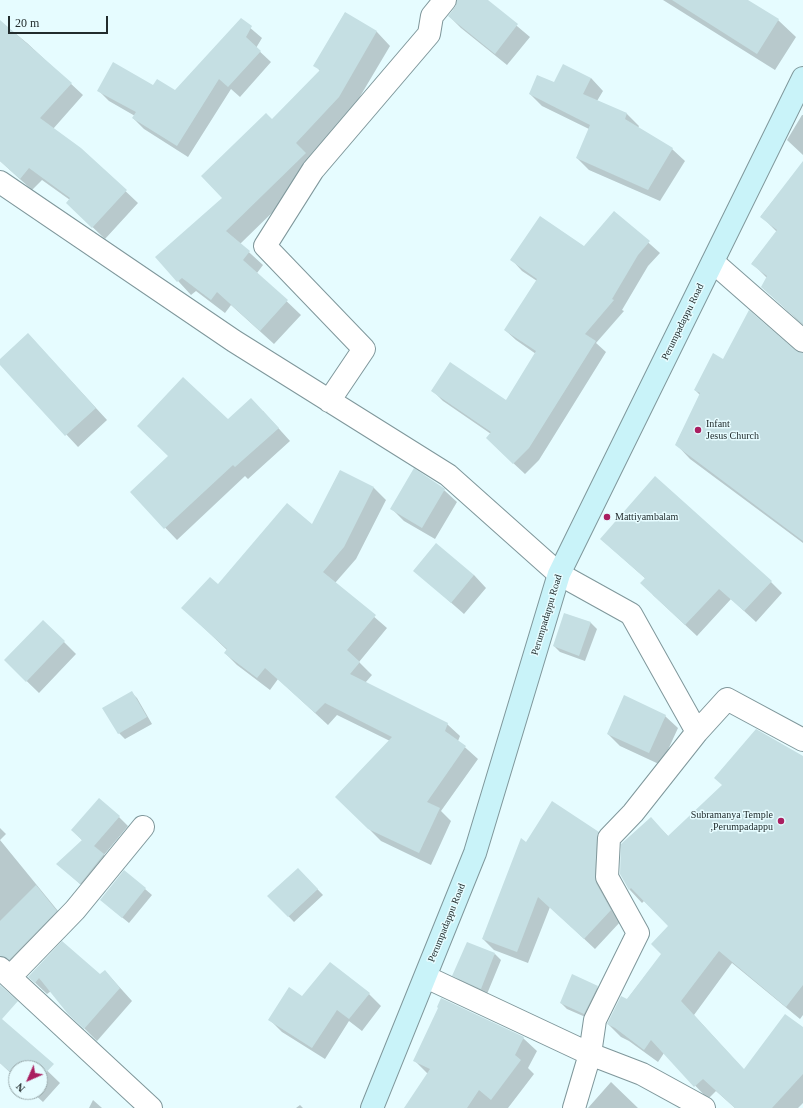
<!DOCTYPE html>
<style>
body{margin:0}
#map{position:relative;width:803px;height:1108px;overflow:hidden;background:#e6fcff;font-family:"Times New Roman",serif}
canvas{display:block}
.north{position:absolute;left:8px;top:1060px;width:40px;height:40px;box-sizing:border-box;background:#e6fcff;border:1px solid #98a9ab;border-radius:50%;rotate:225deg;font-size:11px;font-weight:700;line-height:16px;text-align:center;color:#222c2d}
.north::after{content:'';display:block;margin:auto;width:14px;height:18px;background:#aa1e60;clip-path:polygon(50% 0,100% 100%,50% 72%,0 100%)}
.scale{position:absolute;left:8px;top:16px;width:100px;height:18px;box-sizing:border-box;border:2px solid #222c2d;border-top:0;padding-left:5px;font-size:12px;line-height:14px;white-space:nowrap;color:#222c2d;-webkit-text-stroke:3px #e6fcff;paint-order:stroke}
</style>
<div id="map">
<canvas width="803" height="1108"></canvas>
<div class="north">N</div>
<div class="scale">20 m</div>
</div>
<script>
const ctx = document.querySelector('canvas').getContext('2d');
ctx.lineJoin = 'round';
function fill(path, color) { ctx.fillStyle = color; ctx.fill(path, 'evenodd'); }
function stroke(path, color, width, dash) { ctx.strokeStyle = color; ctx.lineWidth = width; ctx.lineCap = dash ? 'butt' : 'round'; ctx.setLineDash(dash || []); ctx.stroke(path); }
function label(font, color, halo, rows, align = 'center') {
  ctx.font = font + ' "Times New Roman",serif'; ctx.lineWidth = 3; ctx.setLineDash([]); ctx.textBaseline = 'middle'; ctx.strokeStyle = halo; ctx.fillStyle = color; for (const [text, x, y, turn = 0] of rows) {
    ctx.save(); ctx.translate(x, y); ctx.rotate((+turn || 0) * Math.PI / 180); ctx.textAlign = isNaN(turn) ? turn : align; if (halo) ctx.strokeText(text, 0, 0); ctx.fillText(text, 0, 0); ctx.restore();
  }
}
fill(new Path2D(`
 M458 0H486L530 37 507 65 461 28 449 16 458 3Z
 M663 0H746L778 20 796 37 775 70Z
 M345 13 377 32 390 46 352 110 309 157 319 167 240 244 263 265 257 273 301 315 274 344 231 305 225 313 196 291 191 295 156 257 223 198 272 120 320 71 315 65Z
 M241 20 262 38 256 48 271 62 240 97 231 89 188 157 144 129 133 118 135 116 109 101 98 90 153 87 175 92Z
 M0 21 27 43 83 95 53 129 81 149 138 203 105 239 80 215 70 200 42 180 32 190 0 161Z
 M591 78 603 91 597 101 627 114 639 126 638 128 672 149 685 161 660 201 589 170 577 158 589 129 542 106 530 94 555 83Z
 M802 115H803V155L787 140Z
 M803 163V325L762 287 767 278 752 263 777 232 761 216Z
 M614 212 660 253 648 266 622 310 624 311 596 343 606 352 539 460 525 474 497 448 491 434 443 401 432 390 506 401 536 354 516 340 505 330 537 281 522 271 512 260 584 247Z
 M28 334 107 420 78 447 0 363V361Z
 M795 351 803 354V543L690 459 676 444 700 395 695 390 723 360Z
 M263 411 290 441 248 479 245 476 177 540 131 492 169 456 228 420Z
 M340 471 374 488 386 500 356 559 335 583 387 628 359 662 372 675 365 683 447 724 460 736 458 741 478 759 441 811 451 821 431 865 381 841 337 797 390 741 337 715 328 725 278 679 270 690 237 665 225 653 227 650 183 608 312 526Z
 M444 490 457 502 435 539 404 521 392 509Z
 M601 539 771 582 782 593 756 622 731 599 697 636 653 595 646 579Z
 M415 571 474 575 486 588 464 614Z
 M565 614 591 623 597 629 585 661 560 652 554 646Z
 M43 621 76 654 39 693 5 660Z
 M131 692 137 698 152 724 125 739 119 733Z
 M665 716 678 728 661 765 620 746 608 734Z
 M756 730 803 757V1015L800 1019 732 963 694 1015 744 1070 803 1029V1103L798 1108H735L716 1091 708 1099 664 1053 658 1062 629 1041 621 1037 608 1024 662 954 670 926 644 901 642 903 630 890 621 874 651 819 669 837 723 786Z
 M119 817 128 826 104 855 113 864 90 893 58 864 83 841 72 830Z
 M0 828 6 834 0 840 67 922 21 970 0 964Z
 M598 833 610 844 621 921 595 949 550 907 528 963 494 950 483 939 527 843Z
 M298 869 323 895 294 922 269 896Z
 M124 871 152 895 129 923 107 905Z
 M495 954 501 960 487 994 460 981 454 975Z
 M105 971 132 1001 97 1041 82 1026 51 991 47 994 29 977 100 976Z
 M597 987 603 993 590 1019 567 1009 561 1003Z
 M369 994 381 1006 362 1031 349 1021 325 1059 282 1032 270 1020 303 998Z
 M0 1025 60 1083 43 1102 32 1092H40V1068H16V1078L0 1063Z
 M523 1038 537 1051 528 1068 534 1074 508 1108H405L428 1074 414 1060Z
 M611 1082 638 1108H588Z
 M93 1100 102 1108H89Z
 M300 1105 303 1108H296Z`), '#0003');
fill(new Path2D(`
 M457 0H488L518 24 495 54 448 16 455 8Z
 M672 0H748L779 19 757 54Z
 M345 12 377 31 339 97 296 143 306 153 226 231 250 251 243 260 288 300 260 331 217 292 211 300 182 278 177 282 155 257 222 198 201 176 266 113 272 119 320 70 313 66Z
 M241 18 252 26 246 37 261 51 228 87 219 79 177 146 132 118 136 112 97 91 113 62 153 85 157 79 175 90Z
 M0 20 72 83 40 118 81 148 127 190 92 228 66 203 70 198 29 168 20 179 0 161Z
 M563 64 591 78 583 94 627 113 625 119 673 148 648 190 576 158 590 125 529 94 537 75 554 82Z
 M803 161V324L761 287 767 276 751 264 777 230 760 217Z
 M614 211 650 241 638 255 612 299 614 300 585 334 596 341 529 448 513 464 486 438 491 432 431 391 450 362 506 400 536 351 504 330 537 279 510 260 540 216 584 246Z
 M749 310 795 350 803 353V541L675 445 700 393 694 390 713 353 723 359Z
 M28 333 96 408 65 436 0 365V359Z
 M183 377 228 419 251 398 279 428 235 467 233 465 164 529 130 492 168 456 137 426Z
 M414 468 445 489 422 528 390 509Z
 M340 470 374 487 344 547 323 572 376 615 347 650 360 662 350 674 448 723 445 731 466 746 427 802 440 808 419 853 368 829 335 797 392 737 325 703 315 713 265 668 257 678 224 653 227 649 181 608 210 577 218 584 287 503 312 524Z
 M655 476 772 581 744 611 719 589 685 625 640 583 645 578 600 539Z
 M436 543 474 575 451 603 413 571Z
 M564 613 591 622 579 656 553 646Z
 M43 620 65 641 26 682 4 660Z
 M132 691 147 717 118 734 102 708Z
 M624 695 666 715 649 753 607 734Z
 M756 729 803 756V985L786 1007 719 951 681 1001 744 1069 785 1014 803 1027V1074L772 1108H735L703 1079 694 1087 651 1040 644 1050 615 1028 607 1024 621 996 627 999 661 954 651 944 668 926 631 888 629 890 620 874 621 844 651 817 668 836 722 785 714 778Z
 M99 798 120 816 94 846 104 854 80 884 56 864 82 840 71 830Z
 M552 801 599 832 597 837 595 877 596 883 611 910 584 939 538 897 517 952 482 939 521 838 526 842Z
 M298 868 318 889 288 917 267 896Z
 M124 870 146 888 122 918 100 900Z
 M36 885 57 911 9 960 0 956V921Z
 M62 941 100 974 105 970 120 988 84 1029 68 1014 39 978 35 983 28 977Z
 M467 942 495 953 481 989 452 976Z
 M330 962 370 993 349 1019 337 1010 312 1048 268 1020 289 987 302 996Z
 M572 974 598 986 584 1014 560 1003Z
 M0 985 18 1001 2 1019 54 1064 40 1079V1068H16V1077L0 1063Z
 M441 998 524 1037 515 1055 521 1060 491 1100 479 1090 467 1108H404L430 1069 413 1061 438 1008 437 1007Z`), '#c5dfe3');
const street = new Path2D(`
 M0 182 234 341 448 475 559 574 631 614 697 732 633 813 609 838 607 877 638 933 595 1020 590 1054 574 1108
 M713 262 803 341
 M329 401 364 349 265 246 313 170 429 34 432 16 445 0
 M697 732 727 699 803 740
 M0 968 151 1108
 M10 977 75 910 143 827
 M426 977 590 1054 642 1074 704 1108`);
const secondary = new Path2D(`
 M372 1108 475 853 559 574 803 78`);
stroke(street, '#7f979b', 24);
stroke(secondary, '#7f979b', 24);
stroke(street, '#fff', 22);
stroke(secondary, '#c9f3f9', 22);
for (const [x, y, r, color] of [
 [698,430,4,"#aa1e60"],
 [607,517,4,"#aa1e60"],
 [781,821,4,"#aa1e60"]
]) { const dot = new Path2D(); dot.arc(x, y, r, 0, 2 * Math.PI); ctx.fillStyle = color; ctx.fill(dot); stroke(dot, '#e6fcff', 1.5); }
label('10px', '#222c2d', '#e6fcff', [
 ["Perumpadappu Road",683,322,-64],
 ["Perumpadappu Road",547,615,-73],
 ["Perumpadappu Road",447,923,-68]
]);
label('10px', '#222c2d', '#e6fcff', [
 ["Infant",706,424],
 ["Jesus Church",706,436],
 ["Mattiyambalam",615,517],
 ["Subramanya Temple",773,815,"right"],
 [",Perumpadappu",773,827,"right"]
], 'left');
</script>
